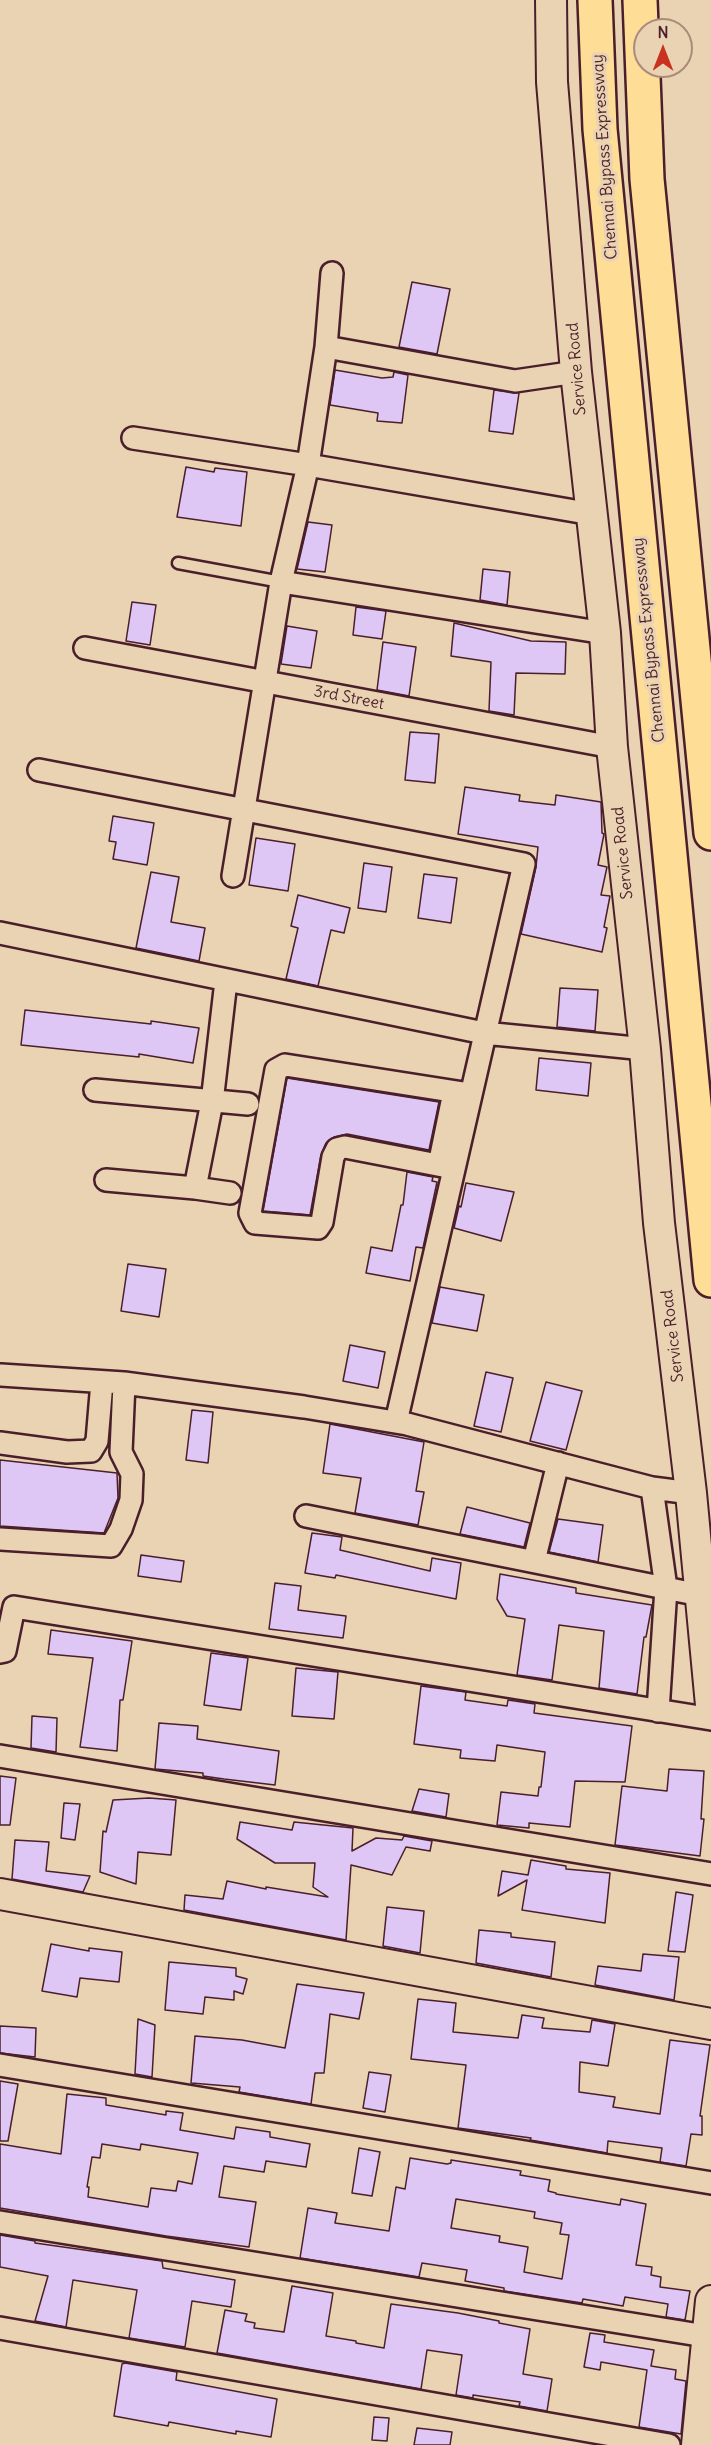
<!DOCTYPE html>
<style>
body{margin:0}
#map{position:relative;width:711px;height:2445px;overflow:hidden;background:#e9d3b2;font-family:Delius,sans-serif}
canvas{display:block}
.north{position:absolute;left:633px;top:18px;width:60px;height:60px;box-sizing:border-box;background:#e9d3b2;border:2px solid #a98b7c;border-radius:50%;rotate:0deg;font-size:16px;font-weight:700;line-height:24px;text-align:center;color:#4a1f2b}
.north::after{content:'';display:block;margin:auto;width:21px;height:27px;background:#c8321e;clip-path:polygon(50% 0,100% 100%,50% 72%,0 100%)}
</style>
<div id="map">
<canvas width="711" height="2445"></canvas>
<div class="north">N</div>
</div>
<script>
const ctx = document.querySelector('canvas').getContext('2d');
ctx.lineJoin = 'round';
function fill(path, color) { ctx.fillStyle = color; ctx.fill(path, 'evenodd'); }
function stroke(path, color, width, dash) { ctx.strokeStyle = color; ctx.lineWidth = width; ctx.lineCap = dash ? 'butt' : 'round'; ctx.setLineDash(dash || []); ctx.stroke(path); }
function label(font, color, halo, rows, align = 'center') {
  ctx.font = font + ' Delius,sans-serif'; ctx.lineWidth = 6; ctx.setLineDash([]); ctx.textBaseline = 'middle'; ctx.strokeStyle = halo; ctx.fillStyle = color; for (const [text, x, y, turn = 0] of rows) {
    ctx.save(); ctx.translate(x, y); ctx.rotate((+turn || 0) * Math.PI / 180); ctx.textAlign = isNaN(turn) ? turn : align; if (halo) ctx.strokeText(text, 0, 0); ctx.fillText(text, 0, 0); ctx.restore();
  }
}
const building = new Path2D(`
 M412 282 450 289 437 354 399 347Z
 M335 370 382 378 393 377 394 372 408 375 402 423 377 421 378 413 330 405Z
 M494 390 519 393 513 434 489 431Z
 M186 467 214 472 215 468 247 472 241 526 177 517Z
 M308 522 332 525 325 572 297 569Z
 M483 569 510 572 507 605 480 600Z
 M132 602 156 605 150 645 126 641Z
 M356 607 386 611 382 639 353 635Z
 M454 623 531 641 566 642 565 674 516 673 514 715 489 711 491 662 451 656Z
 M287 626 317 631 311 668 281 664Z
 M383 642 416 647 409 696 377 690Z
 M410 732 439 734 435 783 405 780Z
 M465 787 520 795 519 801 555 805 556 795 601 802 602 833 604 834 598 865 607 867 601 895 610 896 604 927 607 928 602 952 521 934 536 867 538 847 458 834Z
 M113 816 154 823 147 865 113 859 116 842 109 841Z
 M256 838 295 844 288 891 249 885Z
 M364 863 392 867 386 912 358 908Z
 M151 872 179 877 171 922 205 928 199 961 136 948Z
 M424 874 457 878 451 923 418 918Z
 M298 895 350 908 344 933 331 930 318 986 286 979 298 928 291 926Z
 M560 988 598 990 595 1031 557 1027Z
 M25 1010 151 1024V1021L199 1028 193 1063 139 1054V1057L21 1045Z
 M539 1058 591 1063 588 1096 536 1090Z
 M287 1078 439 1102 429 1150 347 1134 334 1137 326 1143 321 1155 310 1215 263 1211Z
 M407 1172 433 1177 432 1181 437 1182 423 1248 416 1247 410 1281 366 1273 371 1247 392 1251 401 1205H403Z
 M466 1183 514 1192 501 1241 454 1228 459 1206 461 1207Z
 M128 1264 166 1269 159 1317 121 1311Z
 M440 1287 484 1295 477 1331 432 1323Z
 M350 1345 385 1352 378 1388 343 1381Z
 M486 1372 513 1378 501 1432 474 1426Z
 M546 1382 582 1391 566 1450 530 1441Z
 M192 1410 213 1412 208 1463 186 1460Z
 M330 1424 424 1442 416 1491 424 1492 418 1525 355 1513 361 1478 323 1473Z
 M0 1460 117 1473 118 1498 104 1533 0 1526Z
 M467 1507 530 1523 524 1547 460 1534Z
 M558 1519 603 1525 598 1562 549 1552Z
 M312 1533 342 1537 340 1550 430 1571 432 1558 461 1563 456 1599 336 1575 335 1578 305 1573Z
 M141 1555 184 1561 181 1582 138 1576Z
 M500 1574 576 1588V1593L652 1605 646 1637H644L637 1694 599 1688 604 1631 559 1625 552 1680 517 1675 525 1619 507 1616 497 1599Z
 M275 1583 301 1586 298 1610 346 1616 343 1638 269 1629Z
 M51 1630 132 1641 123 1700H120L117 1751 80 1747 93 1658 48 1654Z
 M211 1653 248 1658 241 1710 204 1705Z
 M296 1668 338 1672 334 1719 292 1716Z
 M421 1686 466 1692 465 1700 507 1706 508 1700 535 1704 534 1713 632 1726 625 1782 575 1781 570 1827 529 1823V1828L497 1825 501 1792 538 1796 539 1787H541L545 1752 497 1745 495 1761 460 1758 461 1750 414 1744Z
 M32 1716 57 1718 56 1752 31 1748Z
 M159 1723 198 1726 197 1739 279 1751 275 1785 224 1779 203 1776V1773L155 1769Z
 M669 1769 704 1771 701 1819H704L700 1856 615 1845 622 1786 667 1791Z
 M0 1776 16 1778 10 1825H0Z
 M419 1789 449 1794 446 1817 412 1811Z
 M149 1798 176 1800 171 1855 138 1852 136 1884 100 1872 103 1831 106 1832 113 1800Z
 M64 1803 80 1804 75 1840 61 1838Z
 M240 1822 292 1830 294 1822 353 1828 352 1851 376 1838 402 1840 404 1836 432 1841 430 1851 406 1847 392 1875 351 1865 346 1940 184 1910 185 1895 223 1899 227 1881 266 1889V1887L328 1897 313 1887 315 1863H275L237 1839Z
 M15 1840 49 1842 46 1871 90 1876 83 1892 12 1879Z
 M531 1860 566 1866V1869L610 1873 605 1923 522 1910 527 1880 498 1896 502 1871 528 1875Z
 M676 1892 693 1895 685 1952 668 1951Z
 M387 1907 424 1911 420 1953 383 1946Z
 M479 1930 511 1933V1937L555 1942 551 1977 476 1963Z
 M51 1944 89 1951V1948L122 1952 119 1982 80 1978 77 1997 42 1991Z
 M643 1954 679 1957 674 2000 595 1985 598 1966 641 1971Z
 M169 1962 236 1968V1976L247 1979 243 1994 234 1991V2000L205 1997 203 2014 165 2010Z
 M297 1984 364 1993 359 2019 330 2014 324 2073H315L311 2104 239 2092 240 2087 191 2083 195 2036 242 2040 285 2048Z
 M418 1999 456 2003 453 2032 518 2038 522 2015 544 2018 542 2028 590 2032 592 2020 615 2024 608 2066 580 2062 579 2092 615 2097 613 2107 660 2114 670 2040 710 2045 700 2116H702V2135L691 2134 686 2166 660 2162 662 2148 608 2141 607 2153 530 2140 531 2138 458 2128 466 2065 411 2059Z
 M138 2019 155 2025 152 2077 135 2074Z
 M0 2026 36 2028 35 2057 0 2053Z
 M369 2072 391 2075 385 2112 363 2108Z
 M0 2081 18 2084 8 2141H0Z
 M67 2094 106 2098V2105L166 2115V2111L183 2113 180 2130 234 2139 236 2127 270 2132V2137L310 2144 306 2167 266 2161 264 2172 224 2166 219 2197 256 2202 249 2247 166 2236 0 2208V2144L61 2154ZM102 2144 140 2150 141 2144 198 2153 192 2184 178 2181 176 2191 151 2188 148 2207 88 2197 89 2187H87L92 2157 100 2158Z
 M359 2148 380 2152 372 2196 352 2193Z
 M410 2158 447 2164 451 2163V2160L521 2171 520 2175 550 2180 548 2191 556 2193V2194L620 2205 621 2199 646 2204 636 2265 652 2267 651 2275 661 2277 660 2287 690 2291 685 2320 666 2317 668 2304 625 2297 623 2306 583 2299 582 2303 504 2291V2288L465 2281 467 2270 422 2263 419 2277 300 2258 308 2208 337 2213 335 2223 389 2231 396 2187 405 2189ZM456 2199 535 2212 534 2218 562 2223 560 2234 569 2235 562 2279 524 2272 528 2247 499 2242 500 2236 451 2228Z
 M0 2235 35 2241V2243L162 2261 163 2268 235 2280 231 2307 192 2301 185 2347 129 2338 137 2290 73 2280 66 2327 35 2321 48 2276 0 2267Z
 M292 2286 333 2293 326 2336 356 2341V2343L384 2348 391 2304 458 2313 499 2321V2323L530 2329 523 2374 552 2379 547 2411 519 2406 520 2402 473 2395V2398L456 2395 462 2355 427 2350 421 2389 217 2353 225 2310 247 2314 245 2321 255 2323 254 2328 284 2332Z
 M590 2333 605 2335 604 2342 654 2350 651 2366 676 2370 675 2379 686 2381 681 2434 639 2427 647 2370 601 2362 600 2370 584 2367Z
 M125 2363 177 2372 176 2380 277 2399 271 2437 236 2431V2434L169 2422 168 2426 114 2416 122 2364Z
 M374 2417 389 2418 387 2441 372 2440Z
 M417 2428 452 2432 450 2445H414Z`);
fill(building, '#dec6f5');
stroke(building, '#4a1f2b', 1.5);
const lane = new Path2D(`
 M178 563 281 582`);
const street = new Path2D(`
 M326 347 515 381 576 372
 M133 438 308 465 592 514
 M281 582 605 633
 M85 648 612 747
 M39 770 524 864 396 1422
 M233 876 281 582 308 465 326 347 332 273
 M0 933 484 1033 645 1049
 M95 1090 248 1104
 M439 1165 454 1092
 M453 1168 345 1147 337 1149 333 1157 322 1222 318 1228 255 1223 250 1213 276 1070 285 1065 470 1094
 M106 1180 195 1188 212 1102 226 981
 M195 1188 230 1193
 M1 1375 124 1383 304 1407 407 1424 652 1488 691 1493
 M0 1443 67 1452 91 1451 97 1441 102 1382
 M652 1488 666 1588 658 1711
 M306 1516 700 1595
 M0 1539 111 1546 121 1529 131 1500 132 1474 121 1452 124 1383
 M534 1561 558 1463
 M0 1652 5 1651 14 1607 711 1719
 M0 1756 711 1874
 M0 2065 711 2183
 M0 2222 711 2337
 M0 2328 669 2445`);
const secondary = new Path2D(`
 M551 0 552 82 576 372 605 633 612 747 645 1049 659 1223 691 1493 711 1705
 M0 1894 711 2024
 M697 2445 711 2301`);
const highway = new Path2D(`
 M595 0 600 129 711 1280
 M640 0 647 179 711 833`);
stroke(lane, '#4a1f2b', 15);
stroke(street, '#4a1f2b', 26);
stroke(secondary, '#4a1f2b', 34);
stroke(highway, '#4a1f2b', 38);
stroke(lane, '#e9d3b2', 10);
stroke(street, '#e9d3b2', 21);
stroke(secondary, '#e9d3b2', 30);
stroke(highway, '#fede96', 33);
label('16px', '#4a1f2b', '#e9d3b2', [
 ["Chennai Bypass Expressway",605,157,-94],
 ["Service Road",577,369,-95],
 ["Chennai Bypass Expressway",649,640,-96],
 ["3rd Street",349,698,11],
 ["Service Road",623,853,-96],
 ["Service Road",673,1336,-97]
]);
</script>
